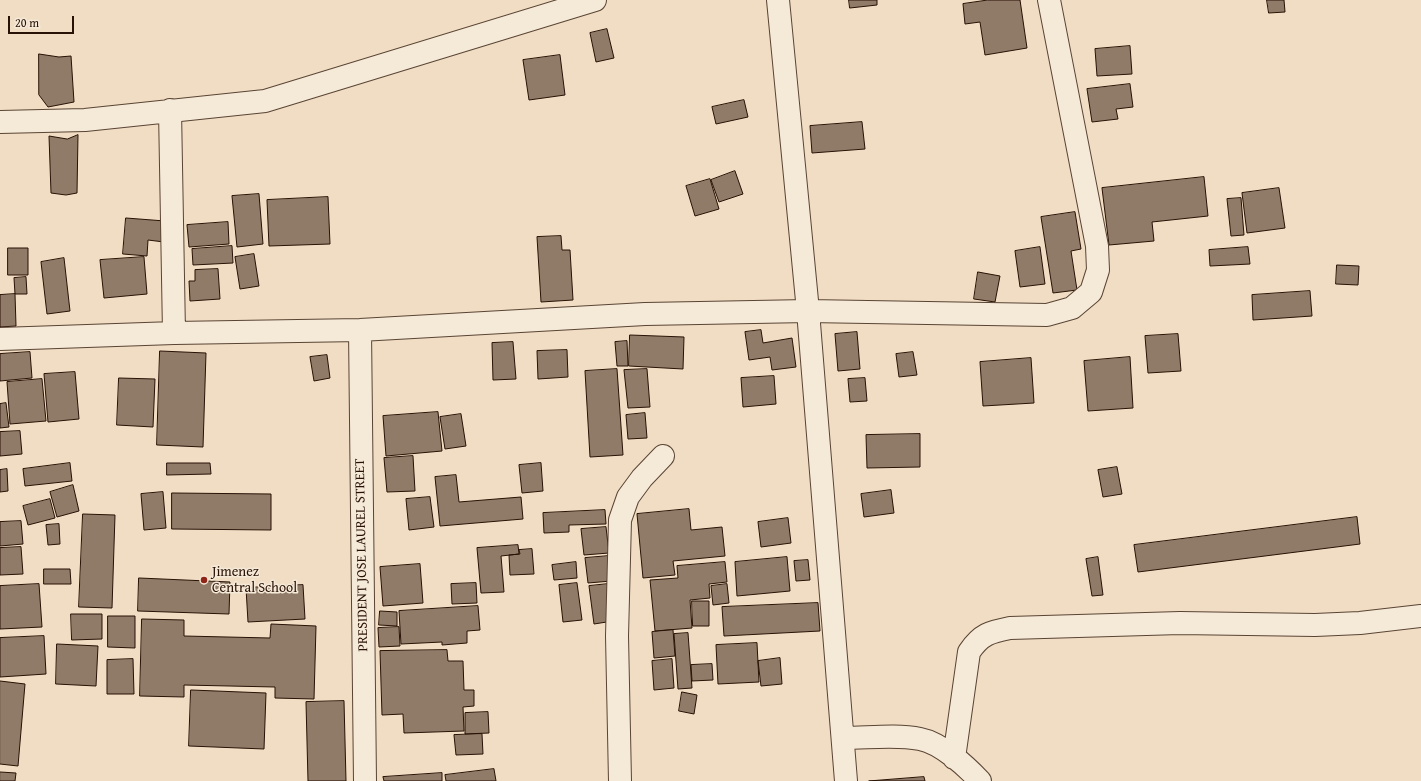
<!DOCTYPE html>
<style>
body{margin:0}
#map{position:relative;width:1421px;height:781px;overflow:hidden;background:#f0ddc3;font-family:"Gentium Book Plus",serif}
canvas{display:block}
.scale{position:absolute;left:8px;top:16px;width:66px;height:18px;box-sizing:border-box;border:2px solid #281105;border-top:0;padding-left:5px;font-size:12px;line-height:14px;white-space:nowrap;color:#281105;-webkit-text-stroke:3px #f5e9d8;paint-order:stroke}
</style>
<div id="map">
<canvas width="1421" height="781"></canvas>
<div class="scale">20 m</div>
</div>
<script>
const ctx = document.querySelector('canvas').getContext('2d');
ctx.lineJoin = 'round';
function fill(path, color) { ctx.fillStyle = color; ctx.fill(path, 'evenodd'); }
function stroke(path, color, width, dash) { ctx.strokeStyle = color; ctx.lineWidth = width; ctx.lineCap = dash ? 'butt' : 'round'; ctx.setLineDash(dash || []); ctx.stroke(path); }
function label(font, color, halo, rows, align = 'center') {
  ctx.font = font + ' "Gentium Book Plus",serif'; ctx.lineWidth = 3; ctx.setLineDash([]); ctx.textBaseline = 'middle'; ctx.strokeStyle = halo; ctx.fillStyle = color; for (const [text, x, y, turn = 0] of rows) {
    ctx.save(); ctx.translate(x, y); ctx.rotate((+turn || 0) * Math.PI / 180); ctx.textAlign = isNaN(turn) ? turn : align; if (halo) ctx.strokeText(text, 0, 0); ctx.fillText(text, 0, 0); ctx.restore();
  }
}
const building = new Path2D(`
 M849 0H877V5L850 8Z
 M988 0H1020L1027 48 985 55 980 22 965 24 963 4Z
 M1267 0H1284L1285 12 1269 13Z
 M607 29 614 58 596 62 590 33Z
 M1130 46 1132 74 1097 76 1095 49Z
 M39 54 59 57 71 56 74 102 48 107 39 95Z
 M560 55 565 95 529 100 523 60Z
 M1130 84 1133 107 1116 109 1118 119 1092 122 1087 89Z
 M744 100 748 117 716 124 712 107Z
 M862 122 865 149 812 153 810 126Z
 M78 135 77 193 66 195 51 193 49 136 67 139Z
 M735 171 743 194 719 202 711 180Z
 M1204 177 1208 216 1152 222 1154 241 1109 245 1102 188Z
 M710 179 719 209 695 216 686 186Z
 M1279 188 1285 228 1247 233 1242 193Z
 M259 194 263 244 237 247 232 196Z
 M328 197 330 244 269 246 267 200Z
 M1241 198 1244 235 1231 236 1227 199Z
 M1075 212 1081 249 1071 251 1077 290 1053 293 1041 217Z
 M126 218 165 221 164 242 148 240 147 256 123 254Z
 M228 222 229 244 189 247 187 225Z
 M561 236 562 250H570L573 300 541 302 537 237Z
 M232 246 233 263 193 265 192 249Z
 M1040 247 1045 284 1020 287 1015 251Z
 M1248 247 1250 264 1210 266 1209 250Z
 M8 248H28V275H8Z
 M254 254 259 286 240 289 235 257Z
 M144 257 147 294 104 298 100 260Z
 M64 258 70 311 47 314 41 262Z
 M1337 265 1359 266 1358 285 1336 284Z
 M218 269 220 299 190 301 189 281H195V270Z
 M978 272 1000 276 995 302 974 299Z
 M26 277 27 294H15L14 278Z
 M1310 291 1312 316 1253 320 1252 295Z
 M15 294 16 326 0 327V295Z
 M761 330 763 343 792 338 796 367 772 370 770 357 749 360 745 332Z
 M857 332 860 369 838 371 835 334Z
 M1178 334 1181 371 1148 373 1145 336Z
 M630 335 684 337 683 369 629 366Z
 M627 341 628 366H617L615 342Z
 M513 342 516 379 493 380 492 343Z
 M567 350 568 377 538 379 537 351Z
 M160 351 206 353 203 447 157 445Z
 M30 352 32 378 0 381V354Z
 M913 352 917 375 899 377 896 354Z
 M327 355 330 378 314 381 310 357Z
 M1130 357 1133 408 1088 411 1084 361Z
 M1031 358 1034 403 983 406 980 362Z
 M617 369 623 455 590 457 585 371Z
 M647 369 650 407 628 408 624 370Z
 M75 372 79 419 48 422 44 374Z
 M774 376 776 404 743 407 741 378Z
 M119 378 155 379 153 427 117 425Z
 M865 378 867 401 850 402 848 379Z
 M42 379 46 421 10 424 7 382Z
 M6 403 9 427 0 428V404Z
 M438 412 442 451 386 456 383 416Z
 M645 413 647 438 628 439 626 415Z
 M461 414 466 446 445 449 440 417Z
 M20 431 22 454 0 456V432Z
 M920 434V467L867 468 866 435Z
 M413 456 415 491 387 492 384 458Z
 M70 463 72 481 25 486 23 469Z
 M167 463H210L211 474 167 475Z
 M541 463 543 491 522 493 519 465Z
 M1117 467 1122 494 1103 497 1098 470Z
 M7 469 8 491 0 492V470Z
 M456 475 459 502 521 497 523 519 440 526 435 477Z
 M73 485 79 511 57 517 50 492Z
 M891 490 894 513 864 517 861 494Z
 M163 492 166 528 144 530 141 494Z
 M172 493 271 494V530L172 529Z
 M430 497 434 527 409 530 406 499Z
 M50 499 55 518 28 525 23 506Z
 M689 509 691 530 722 527 725 556 673 561 675 575 643 578 637 514Z
 M605 510 606 524 569 525V532L544 533 543 513Z
 M83 514 115 515 112 608 79 607Z
 M1357 517 1360 544 1138 572 1134 545Z
 M788 518 791 543 761 547 758 522Z
 M21 521 23 544 0 546V522Z
 M59 524 60 544 48 545 46 525Z
 M606 527 609 553 584 555 581 529Z
 M518 545 519 554 501 556 504 592 481 593 477 548Z
 M21 547 23 574 0 575V548Z
 M532 549 534 574 510 575 509 555 520 554 519 550Z
 M609 556 611 581 588 583 585 558Z
 M787 557 790 591 737 596 735 562Z
 M1098 557 1103 595 1092 596 1086 559Z
 M808 560 810 580 796 581 794 561Z
 M576 562 577 578 554 580 552 565Z
 M725 562 727 582 709 584 710 598 690 600 692 628 655 631 650 580 678 578 677 566Z
 M420 564 423 603 383 606 380 567Z
 M44 569H70L71 584H44Z
 M139 578 230 582 229 614 138 611Z
 M476 583 477 603 452 604 451 584Z
 M577 583 582 620 563 622 559 585Z
 M39 584 42 627 0 629V586Z
 M608 584 613 621 594 624 589 586Z
 M727 584 729 603 713 605 711 586Z
 M303 585 305 619 248 622 246 588Z
 M692 601H709V626H693Z
 M818 603 820 631 724 636 722 607Z
 M478 606 480 630 467 631V643L442 645V642L401 644 399 611Z
 M380 611 397 612V626L379 625Z
 M71 614H102V639L72 640Z
 M108 616H135V648L108 647Z
 M142 619 184 620V636L270 638 271 624 316 626 314 699 275 698V687L184 685V697L140 696Z
 M399 627 400 646 379 647 378 628Z
 M673 630 675 656 654 658 652 632Z
 M688 633 692 688 678 689 674 634Z
 M44 636 46 674 0 677V638Z
 M757 643 759 682 718 684 716 645Z
 M57 644 98 646 96 686 56 684Z
 M447 650 448 661H463L464 690H474V706L463 707 464 731 404 733 403 714 382 715 380 651Z
 M780 658 782 684 761 686 758 661Z
 M133 659 134 694H107V660Z
 M672 659 674 688 654 690 652 661Z
 M712 664 713 680 692 681 691 665Z
 M0 681 25 684 18 766 0 764Z
 M191 690 266 693 264 749 189 746Z
 M682 692 697 695 694 714 679 711Z
 M344 701 346 781H308L306 702Z
 M488 712 489 733 465 734V713Z
 M482 734 483 754 456 755 454 735Z
 M494 769 496 781H446L445 775Z
 M0 772 16 773 15 781H0Z
 M442 773V781H384L383 777Z
 M924 777 925 781H869Z`);
fill(building, '#907b68');
stroke(building, '#281105', 1);
const minor = new Path2D(`
 M778 0 808 311 846 781
 M170 110 174 333
 M0 122 85 120 265 101 595 0
 M360 330 365 781
 M0 339 174 333 360 330 645 314 808 311 1047 315 1072 308 1091 292 1098 270 1097 246 1049 0
 M844 738C868 738 896 734 920 739 941 743 966 766 980 781
 M954 758 969 652C981 634 990 632 1010 628L1180 623 1315 625 1360 623 1421 616
 M620 781 617 636 620 520 628 497 642 478 663 456`);
stroke(minor, '#5a4434', 24);
stroke(minor, '#f5e9d8', 22);
for (const [x, y, r, color] of [
 [204,580,4,"#8f2418"]
]) { const dot = new Path2D(); dot.arc(x, y, r, 0, 2 * Math.PI); ctx.fillStyle = color; ctx.fill(dot); stroke(dot, '#f5e9d8', 1.5); }
label('14px', '#281105', '#f5e9d8', [
 ["PRESIDENT JOSE LAUREL STREET",362,555,-91]
]);
label('14px', '#281105', '#f5e9d8', [
 ["Jimenez",212,572],
 ["Central School",212,588]
], 'left');
</script>
